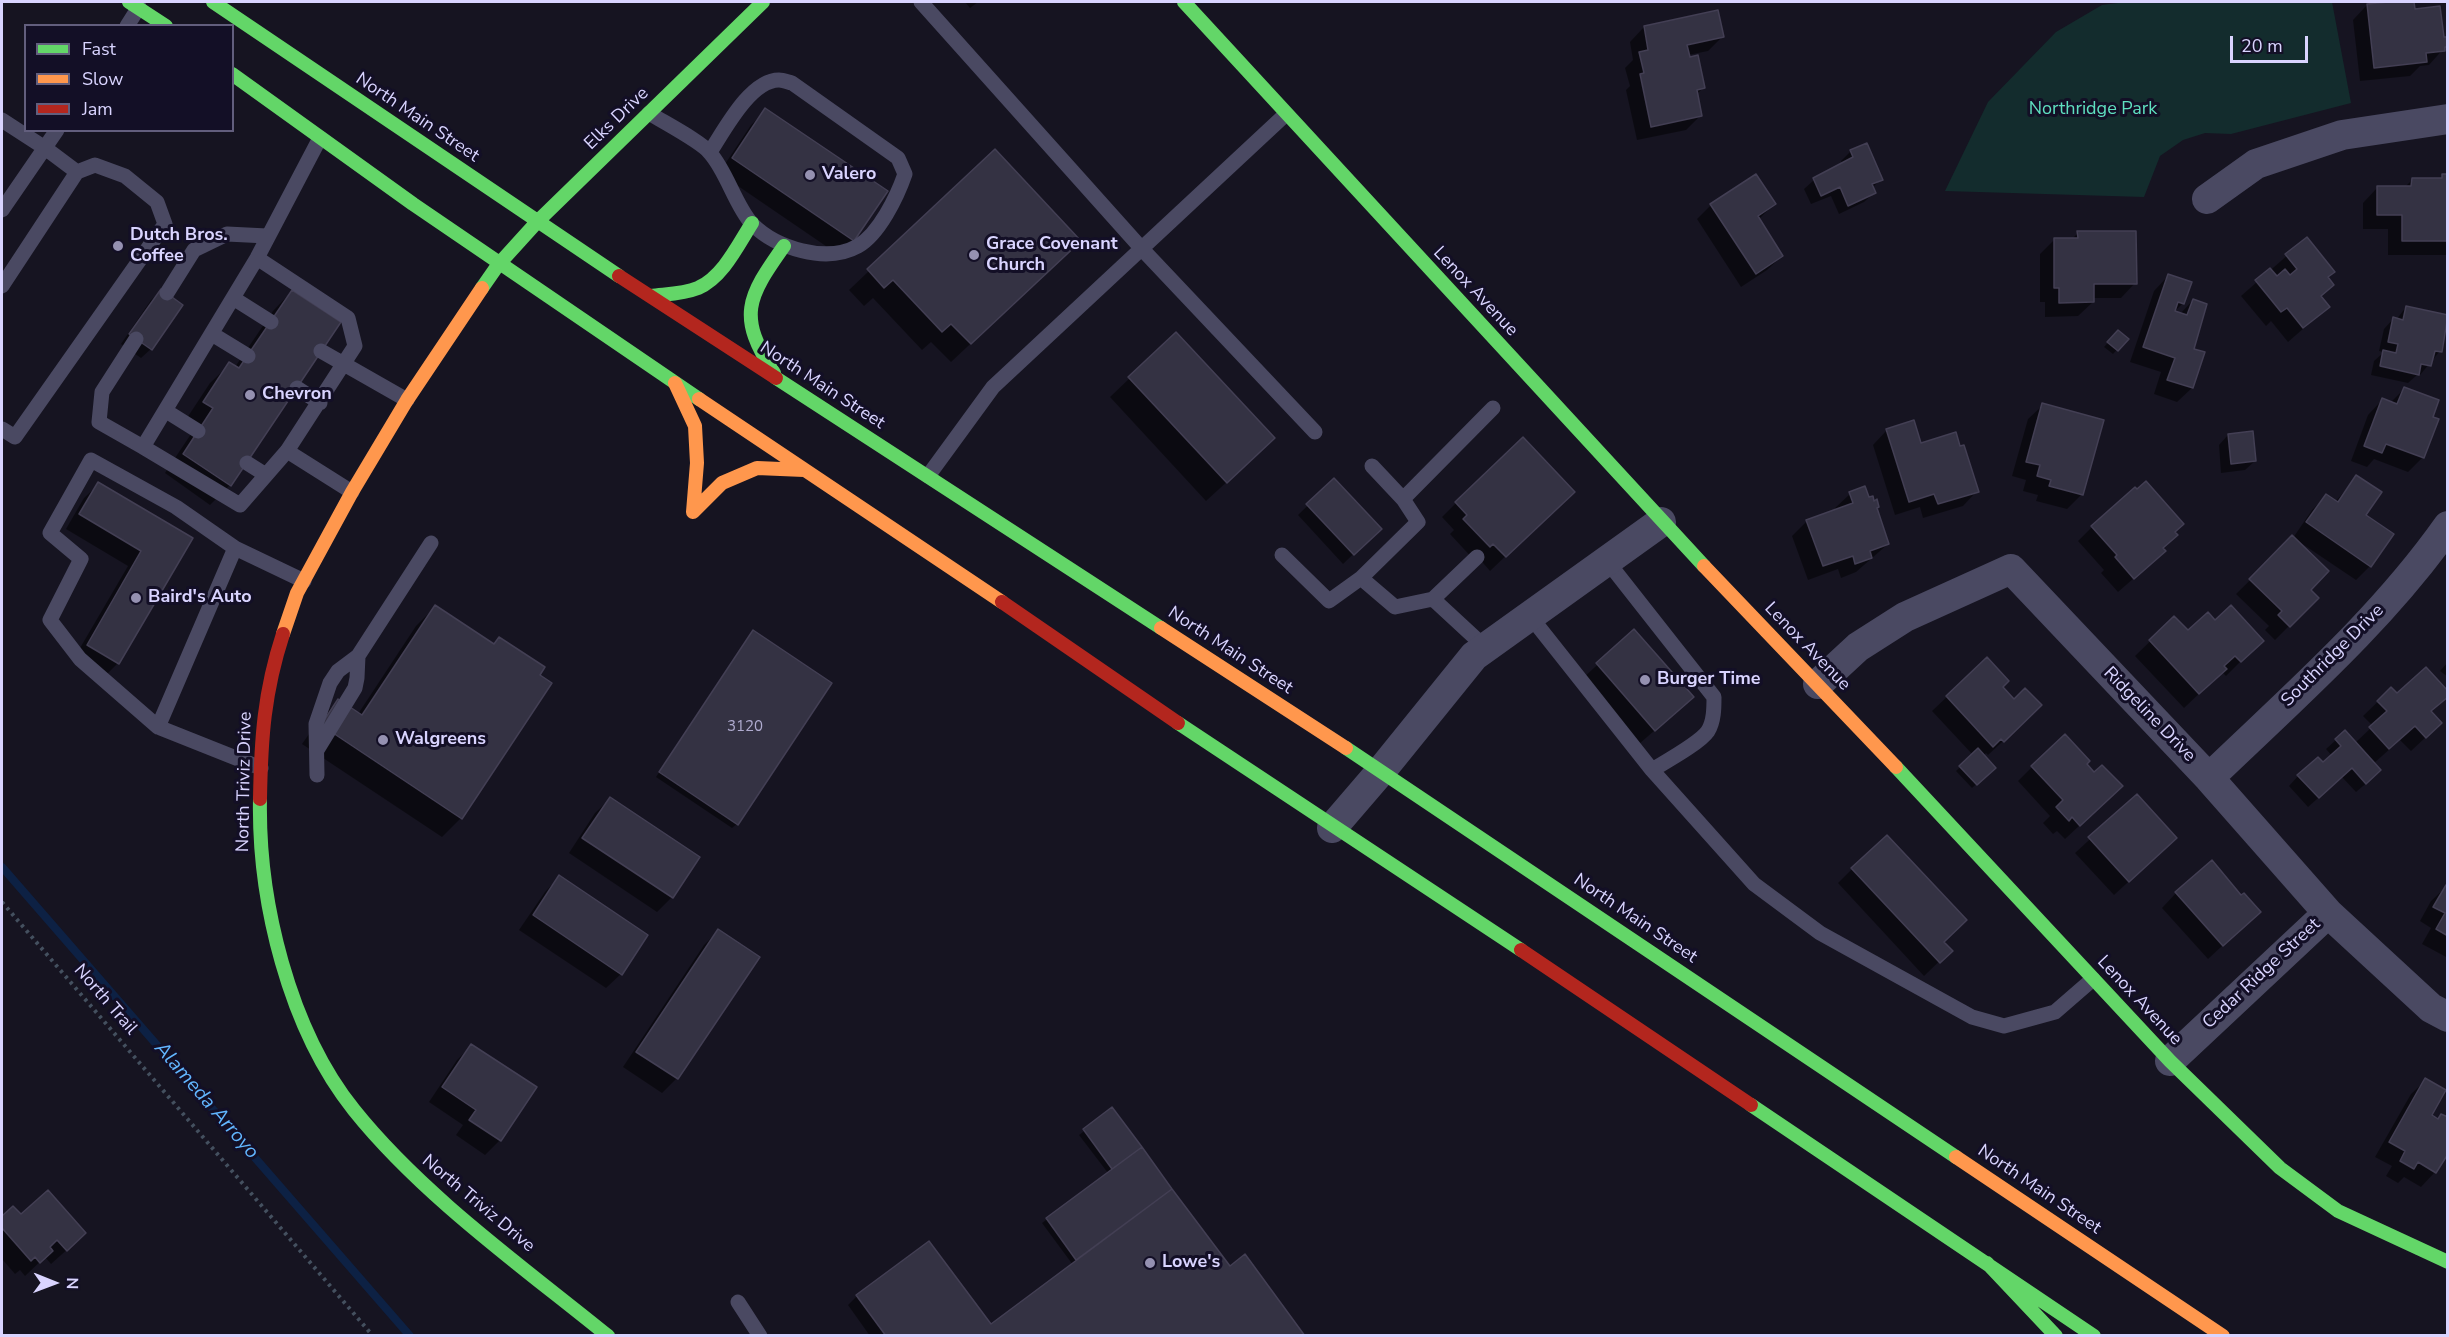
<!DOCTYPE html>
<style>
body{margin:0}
#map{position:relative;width:2449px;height:1337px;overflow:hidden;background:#161421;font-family:"Nunito Sans",sans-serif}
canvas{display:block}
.frame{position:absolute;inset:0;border:3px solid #d9d4ff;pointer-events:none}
.legend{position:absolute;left:24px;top:24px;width:210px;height:108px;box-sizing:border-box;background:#130f26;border:2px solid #625e7d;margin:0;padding:8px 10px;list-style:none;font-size:18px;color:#d9d4ff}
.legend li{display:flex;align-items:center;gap:12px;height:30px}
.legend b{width:30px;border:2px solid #625e7d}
.north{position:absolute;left:24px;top:1253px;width:60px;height:60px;-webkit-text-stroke:4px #130f26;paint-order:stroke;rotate:91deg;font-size:16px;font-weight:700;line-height:24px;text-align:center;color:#d9d4ff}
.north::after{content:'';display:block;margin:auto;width:21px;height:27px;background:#d9d4ff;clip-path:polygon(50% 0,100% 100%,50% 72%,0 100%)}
.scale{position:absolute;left:2230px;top:36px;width:78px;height:27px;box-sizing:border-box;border:3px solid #d9d4ff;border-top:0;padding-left:8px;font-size:18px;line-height:21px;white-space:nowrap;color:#d9d4ff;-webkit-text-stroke:4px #130f26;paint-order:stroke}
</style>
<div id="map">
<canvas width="2449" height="1337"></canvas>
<div class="frame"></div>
<ul class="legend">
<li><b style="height:8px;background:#63d668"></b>Fast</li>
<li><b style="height:8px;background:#ff974d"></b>Slow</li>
<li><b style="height:8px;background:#b3261e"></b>Jam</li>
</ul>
<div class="north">N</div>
<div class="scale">20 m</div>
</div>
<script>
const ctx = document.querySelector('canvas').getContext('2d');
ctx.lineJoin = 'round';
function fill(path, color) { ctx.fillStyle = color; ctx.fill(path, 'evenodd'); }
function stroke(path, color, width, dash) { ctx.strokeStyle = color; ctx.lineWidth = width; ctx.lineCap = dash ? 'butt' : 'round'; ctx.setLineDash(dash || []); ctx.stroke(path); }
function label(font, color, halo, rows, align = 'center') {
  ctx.font = font + ' "Nunito Sans",sans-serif'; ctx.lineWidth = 6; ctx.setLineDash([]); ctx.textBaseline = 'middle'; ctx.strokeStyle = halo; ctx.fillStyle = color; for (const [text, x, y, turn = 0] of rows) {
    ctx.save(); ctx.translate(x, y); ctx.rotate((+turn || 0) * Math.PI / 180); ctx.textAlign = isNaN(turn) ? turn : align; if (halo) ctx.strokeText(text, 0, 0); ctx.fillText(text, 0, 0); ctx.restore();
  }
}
fill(new Path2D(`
 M2126 2H2332L2351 103 2231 134 2205 133 2183 140 2160 156 2144 197 1945 191 1988 102 2056 32 2102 5Z`), '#132c2d');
fill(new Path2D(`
 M965 2H978L970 8Z
 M2390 2H2413L2414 10 2442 39 2446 46 2429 65 2420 66 2410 76 2360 81 2353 20 2367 5Z
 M1644 27 1722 37 1708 51 1688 55 1703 88 1696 95 1701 115 1686 130 1637 140 1626 90 1630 86 1625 68 1633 60 1630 42Z
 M766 110 853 240 839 255 719 173 751 125Z
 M995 151 1060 260 951 362 931 342 922 350 873 298 864 306 849 290Z
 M1851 151 1881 179 1872 188 1874 193 1864 202 1839 214 1831 196 1811 204 1804 189 1814 180 1843 164 1841 161Z
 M2443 175H2448V255H2388V229H2363V203L2377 188H2404L2412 180H2439Z
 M1774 204 1758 220 1782 256 1767 270 1741 287 1697 219 1711 205Z
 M2078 233 2135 283 2121 298H2093V302L2078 316 2045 317V302H2040V254L2054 240H2071Z
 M2306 239 2327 278 2320 297 2328 307 2288 342 2271 321 2266 326 2241 296Z
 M2168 276 2183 303 2174 312 2180 314 2193 300 2192 388 2177 402 2154 394 2161 372 2130 362 2154 291Z
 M161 291 151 349 141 358 121 344 151 300Z
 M292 291 339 323 230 485 210 505 165 473 195 428 185 421 210 383 230 364 235 367 273 311Z
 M2406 307 2440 351 2420 375H2417L2408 383 2371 375 2374 361 2384 352 2379 351 2384 329 2393 319 2396 320Z
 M2118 332 2127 339 2113 354 2104 347Z
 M1176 334 1254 457 1206 501 1110 397Z
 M2404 389 2423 457 2408 472 2374 459 2367 467 2351 461 2368 415 2382 400 2390 403Z
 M2043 405 2081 495 2067 509 2036 501 2038 495 2023 491 2026 480 2012 476 2028 419Z
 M1887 430 1920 445 1977 491 1963 506 1923 518 1920 507 1895 515 1873 445Z
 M2228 435 2255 461 2245 470 2221 473 2219 445Z
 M2357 477 2370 566 2356 580 2298 541 2309 590 2317 598 2275 640 2265 630 2269 626 2236 594 2293 538 2312 510 2326 496 2335 502Z
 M1334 480 1370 538 1343 564 1298 515Z
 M99 484 191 538 118 663 104 677 73 660 128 566 66 529 84 498Z
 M1850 494 1876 509 1888 544 1856 572 1841 578 1838 569 1808 580 1792 536 1807 521 1836 511 1835 508Z
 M1456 503 1558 506 1490 571 1478 557 1475 561 1450 534 1454 530 1442 517Z
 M2092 527 2173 532 2149 565 2118 592 2101 573 2104 570 2078 541Z
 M435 607 461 818 442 837 302 744 319 720 338 701 358 714 416 626Z
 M2174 618 2188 632 2247 655 2226 676 2222 672 2184 708 2135 656Z
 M1634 631 1677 711 1639 744 1582 679Z
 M753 632 737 824 732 828 656 777Z
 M1987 659 2001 686 2026 720 1988 755 1986 753 1983 756 1994 768 1972 788 1956 771 1973 755 1932 711Z
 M2448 662V677L2440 671Z
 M2391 689 2397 696 2430 712 2426 737 2411 751 2400 740 2373 764 2370 780 2356 792 2342 777 2308 807 2289 786 2298 776 2323 764 2332 756 2326 749 2336 740 2355 743 2373 726 2363 716Z
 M2085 764 2106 801 2065 839 2057 831 2053 834 2043 823 2050 816 2018 781 2032 767Z
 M2137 796 2161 852 2114 895 2075 853Z
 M610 799 698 858 672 897 657 912 569 853 595 813Z
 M1852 869 1950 951 1924 976 1838 883Z
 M559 877 621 974 606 988 519 930 545 892Z
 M2446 887H2448V958L2422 944 2431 928 2420 921 2431 901Z
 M2176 893 2241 897 2259 912 2208 959 2162 908Z
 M718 931 677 1078 662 1093 623 1067 704 945Z
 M471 1046 535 1088 500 1140 485 1155 456 1135 463 1125 429 1102 457 1060Z
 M2426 1080 2435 1172 2421 1187 2404 1177 2398 1183 2386 1176 2392 1166 2375 1157 2411 1094Z
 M1112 1110 1230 1268 1303 1336H870L848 1305 857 1296 990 1326 1073 1265 1042 1223 1108 1173 1079 1135Z
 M13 1208 21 1216 70 1247 51 1264 45 1257 25 1276 20 1270 15 1274 2 1259V1218Z`), '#0007');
stroke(new Path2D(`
 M2 867 410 1336`), '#0d2144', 8);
const building = new Path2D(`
 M2389 2H2414L2415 9 2440 6 2444 37H2447L2448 47H2445V51L2426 53 2427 62 2374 68 2367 4Z
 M1718 10 1724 37 1687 45 1690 57 1698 55 1705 88 1697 90 1702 116 1651 127 1640 74 1644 73 1639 52 1648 50 1644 26Z
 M765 108 888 191 854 241 732 158Z
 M1867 143 1883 180 1872 184 1876 193 1848 206 1840 187 1821 196 1813 178 1853 157 1850 150Z
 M995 149 1081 241 971 344 951 324 942 332 893 280 884 288 867 269Z
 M1756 174 1776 204 1758 216 1783 256 1756 274 1710 204Z
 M2442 174H2448V241H2402V215H2377V186H2411L2412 178H2442Z
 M2077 231H2136L2137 284H2094V302L2059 303V288H2054V238H2078Z
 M2307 237 2335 272 2328 277 2334 285 2321 296 2330 307 2303 328 2287 308 2281 312 2255 280 2270 268 2277 276 2285 269 2290 275 2297 269 2285 254Z
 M2168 274 2192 282 2184 304 2178 302 2175 311 2187 315 2193 299 2207 304 2194 349 2205 352 2193 388 2167 380 2175 358 2143 347Z
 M161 289 183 305 152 350 129 334Z
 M292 290 341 322 231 486 183 454 213 408 203 402 229 362 239 368Z
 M2406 306 2448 315 2442 352 2435 351 2431 366 2421 364 2419 375 2380 366 2383 350 2396 353 2398 344 2388 342 2393 317 2403 320Z
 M2118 330 2129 339 2118 351 2107 342Z
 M1176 332 1275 438 1227 483 1128 377Z
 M2404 387 2439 400 2433 417 2439 419 2424 458 2386 444 2382 453 2364 446 2382 398 2397 404Z
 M2042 403 2104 420 2083 495 2049 486 2051 480 2037 476 2040 465 2026 462Z
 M1914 420 1921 443 1956 432 1960 446 1964 445 1979 492 1938 504 1934 494 1909 502 1886 429Z
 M2253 431 2256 461 2231 464 2228 434Z
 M1523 437 1575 492 1506 557 1493 544 1490 547 1463 519 1467 515 1455 502Z
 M2356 475 2382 492 2366 515 2394 534 2371 567 2306 522 2326 494 2338 502Z
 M1334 478 1382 529 1354 555 1306 504Z
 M2146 481 2184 524 2175 532 2178 535 2163 548 2166 551 2134 579 2115 557 2117 555 2091 526 2135 487 2137 489Z
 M98 482 193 538 119 664 87 645 141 551 79 514Z
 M1865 486 1869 497 1873 496 1874 501 1877 499 1879 507 1877 508 1889 544 1870 551 1872 558 1855 564 1853 556 1823 566 1806 520 1853 503 1849 492Z
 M2292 535 2329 571 2311 590 2319 598 2290 627 2278 615 2282 611 2249 579Z
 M435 605 494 644 499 637 545 667 540 675 552 683 462 819 321 725 338 699 362 715Z
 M2231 605 2264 641 2241 662 2235 656 2224 666 2227 669 2199 694 2149 640 2174 616 2188 630 2208 612 2215 620Z
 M1634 629 1694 697 1655 731 1596 663Z
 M753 630 832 683 738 825 659 772Z
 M1987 657 2009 681 2003 687 2014 699 2025 688 2042 705 2004 742 2001 739 1993 747 1946 696Z
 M2426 667 2448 691V697L2431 711 2442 723 2426 738 2415 726 2389 749 2369 727 2387 711 2377 701 2391 687 2397 693Z
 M2345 730 2381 770 2366 784 2352 768 2319 798 2297 775 2318 757 2323 762 2341 746 2335 739Z
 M2065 734 2090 761 2087 764 2094 772 2102 765 2123 786 2080 826 2072 817 2069 821 2056 807 2063 800 2031 766Z
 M1978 748 1996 768 1977 785 1959 766Z
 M2137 794 2177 838 2129 882 2088 837Z
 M610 797 700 857 673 898 582 838Z
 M1887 835 1967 920 1944 942 1953 951 1940 963 1851 868Z
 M2212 860 2241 895 2244 893 2261 912 2223 946 2175 892Z
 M559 875 648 935 622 975 533 915Z
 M2446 885 2448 886V936L2436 929 2445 913 2433 907Z
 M718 929 760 957 678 1079 636 1052Z
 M471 1044 537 1087 501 1141 469 1120 476 1110 442 1087Z
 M2425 1078 2446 1090 2432 1115 2438 1119 2441 1114 2448 1117V1154L2436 1173 2418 1162 2414 1169 2400 1161 2405 1151 2389 1142Z
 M1112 1107 1142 1147 1112 1169 1083 1129Z
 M1142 1147 1172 1189 1076 1260 1046 1218Z
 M1172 1189 1230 1266 1245 1254 1305 1336H886L856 1295 929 1241 991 1324Z
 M48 1190 86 1233 67 1251 57 1240 50 1247 53 1251 40 1263 35 1257 31 1261 2 1228V1216L13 1206 21 1214Z`);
fill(building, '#343243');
stroke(building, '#433f54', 1.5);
stroke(new Path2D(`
 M2 902 373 1336`), '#44505f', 4, [3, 4.5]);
stroke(new Path2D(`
 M921 2 1142 249 1315 432
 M127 26 139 7
 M649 113C663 122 702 142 710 153 727 172 735 205 752 224 776 248 826 264 858 246 879 234 897 197 905 174L898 158 792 83C788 82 783 80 779 80 750 80 724 131 710 152
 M2 120 45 148 77 172
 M2 210 57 130
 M257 258 348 318 355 346 287 451 240 505 143 447 257 258 320 138
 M2 286 77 172 95 165 125 176 157 202 165 224 15 437 2 429
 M167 293 194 250 227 234 267 236
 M233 298 271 322
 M212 334 248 356
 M136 339 102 392 99 422 143 447
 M321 351 407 400
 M297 388 320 403
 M166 411 198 431
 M287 451 352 492
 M247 463 266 475
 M1372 466 1403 499
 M928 476 993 387 1286 114
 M1282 555 1329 601 1361 578
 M1607 561 1714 697C1714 708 1714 721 1708 731 1700 743 1665 762 1652 770
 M1433 599 1477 557
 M1530 616 1652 770 1754 884 1820 933 1972 1017 2004 1026 2055 1012 2093 979
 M1486 648 1433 599 1395 607 1361 578 1418 522 1403 499 1493 408
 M158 727 80 659 50 620 81 559 50 533 91 460 176 507 235 548
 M317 750 355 688 357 678 358 656
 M261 768 158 727 235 548 304 581
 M317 775 316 724 330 683 338 671 358 656 431 543
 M738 1302 760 1336`), '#4a4962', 15);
stroke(new Path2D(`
 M2207 199 2256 164 2342 135 2448 119
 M1818 684 1858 647 1905 617 2011 569 2209 778 2328 913 2431 1008 2448 1017
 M2209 778C2292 698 2381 621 2448 526
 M1332 828 1381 771 1474 656 1661 522
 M2170 1061 2328 913`), '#4a4962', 30);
stroke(new Path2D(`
 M129 2 166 26
 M213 2 619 276
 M1184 2 1704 566
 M232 74 413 204 699 399
 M482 288 498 265 537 222 763 2
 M651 296C667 294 683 294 698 288 723 277 738 245 752 223
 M774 373C737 316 747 298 784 246
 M776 378 1161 628
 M1178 723 1521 950
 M1346 748 1956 1157
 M1896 767 2170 1061 2280 1168 2338 1211 2448 1262
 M260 799C258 901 289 1029 354 1110 422 1195 523 1267 608 1336
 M1751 1105 2094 1336
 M1987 1263 2056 1336`), '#63d668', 14);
stroke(new Path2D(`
 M675 383 695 426 697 463 693 512
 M699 399 1002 602
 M693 512 722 483 757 468 804 470
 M1704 566 1896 767
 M1161 628 1346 748
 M283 634 297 593 352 492 407 400 482 288
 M1956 1157 2223 1336`), '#ff974d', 14);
stroke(new Path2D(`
 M619 276 776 378
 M1002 602 1178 723
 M260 799C261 739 264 692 283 634
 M1521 950 1751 1105`), '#b3261e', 14);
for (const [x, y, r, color] of [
 [810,175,6,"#9591b1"],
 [118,246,6,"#9591b1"],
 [974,255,6,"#9591b1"],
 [250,395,6,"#9591b1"],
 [136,598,6,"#9591b1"],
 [1645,680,6,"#9591b1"],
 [383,740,6,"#9591b1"],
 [1150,1263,6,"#9591b1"]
]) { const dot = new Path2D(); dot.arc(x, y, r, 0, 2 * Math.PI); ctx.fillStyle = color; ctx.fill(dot); stroke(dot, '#130f26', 2); }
label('15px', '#b0acd0', null, [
 ["3120",745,727]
]);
label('18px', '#5fe0c0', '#130f26', [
 ["Northridge Park",2093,110]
]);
label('18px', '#d9d4ff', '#130f26', [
 ["North Main Street",417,118,34],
 ["Elks Drive",617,119,-44],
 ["Lenox Avenue",1475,292,47],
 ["North Main Street",822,386,33],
 ["Lenox Avenue",1807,647,46],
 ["North Main Street",1230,651,33],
 ["Southridge Drive",2333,656,-45],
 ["Ridgeline Drive",2149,715,46],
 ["North Triviz Drive",245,782,-89],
 ["North Main Street",1635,919,34],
 ["Cedar Ridge Street",2262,974,-43],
 ["North Trail",105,1000,49],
 ["Lenox Avenue",2139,1001,47],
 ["North Main Street",2039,1190,34],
 ["North Triviz Drive",478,1204,40]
]);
label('bold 18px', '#d9d4ff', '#130f26', [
 ["Valero",822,175],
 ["Dutch Bros.",130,236],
 ["Coffee",130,257],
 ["Grace Covenant",986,245],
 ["Church",986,266],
 ["Chevron",262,395],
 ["Baird's Auto",148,598],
 ["Burger Time",1657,680],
 ["Walgreens",395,740],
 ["Lowe's",1162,1263]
], 'left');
label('italic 20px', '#62b6ff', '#130f26', [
 ["Alameda Arroyo",206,1101,49]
]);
</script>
